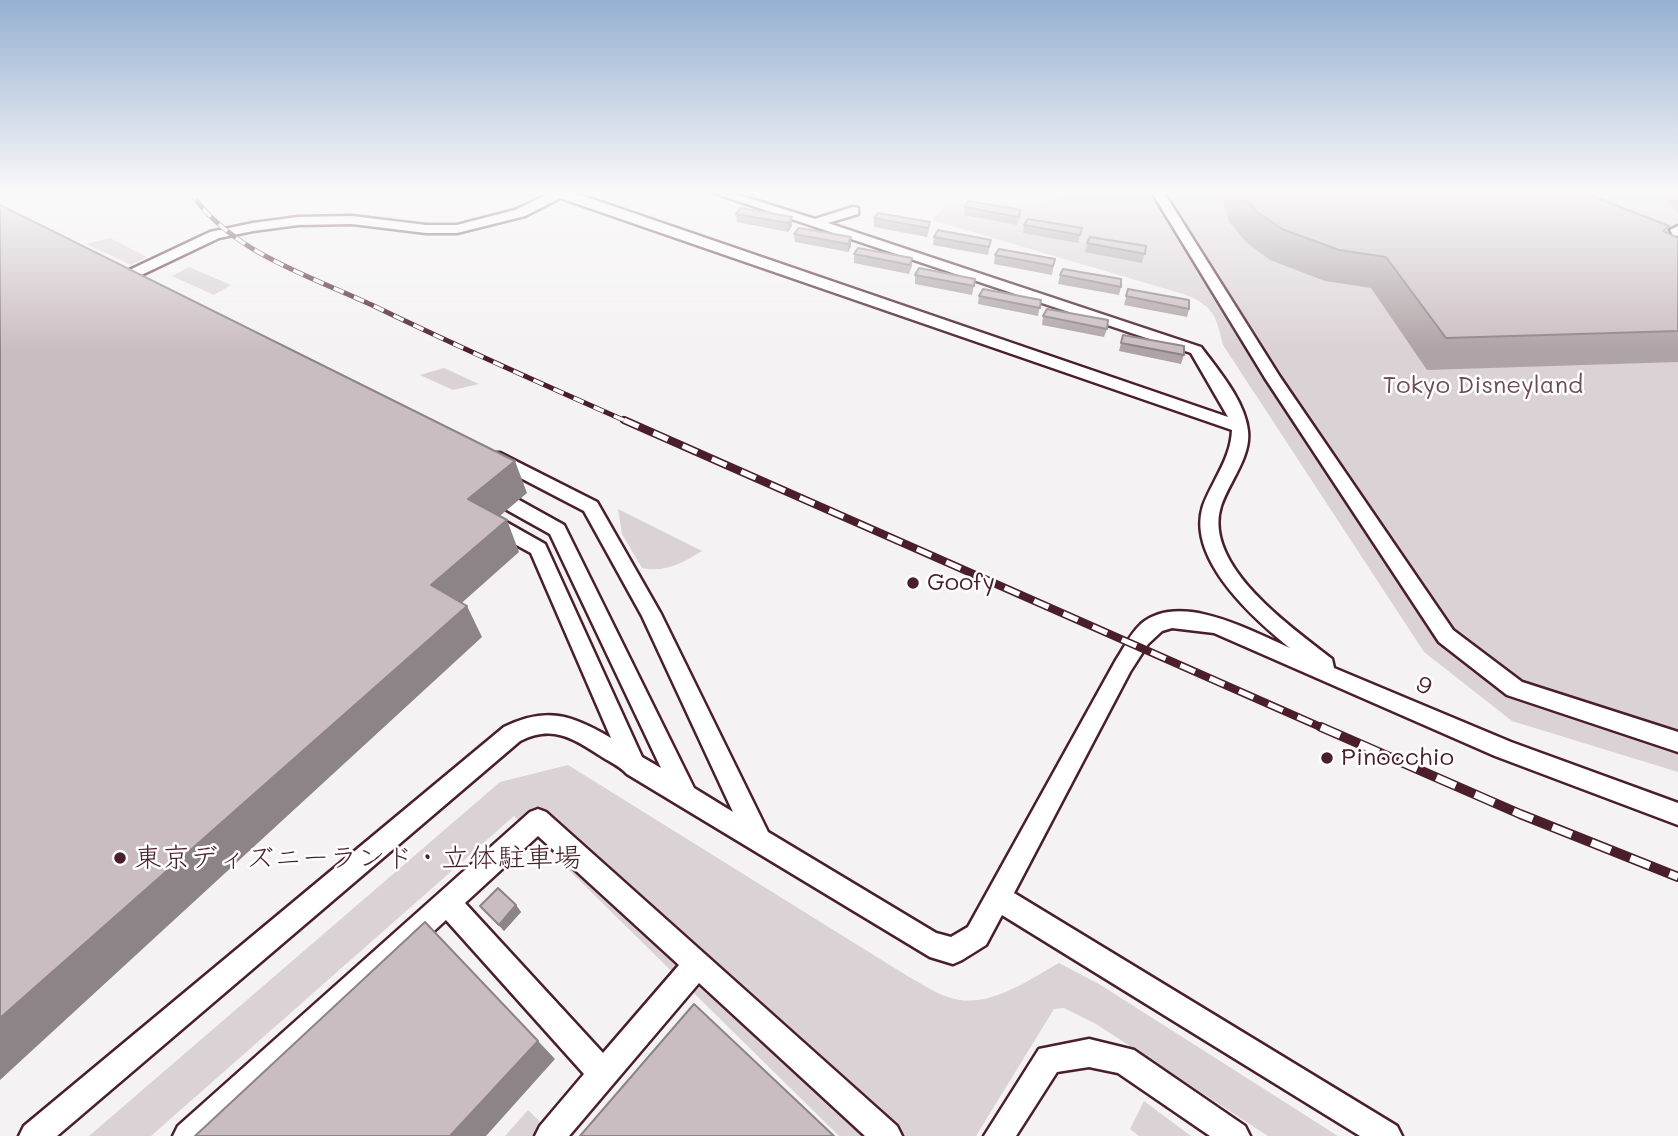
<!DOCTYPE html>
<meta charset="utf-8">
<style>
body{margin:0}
canvas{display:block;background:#f4f2f2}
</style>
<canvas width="1678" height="1136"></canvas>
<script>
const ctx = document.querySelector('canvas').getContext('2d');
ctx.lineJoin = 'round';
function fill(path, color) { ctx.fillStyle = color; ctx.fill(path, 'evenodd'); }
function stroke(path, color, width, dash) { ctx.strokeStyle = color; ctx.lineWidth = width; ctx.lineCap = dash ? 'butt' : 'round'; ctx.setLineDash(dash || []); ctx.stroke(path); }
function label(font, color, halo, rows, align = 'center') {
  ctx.font = font + ' Mali,"Klee One",sans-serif'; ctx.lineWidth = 5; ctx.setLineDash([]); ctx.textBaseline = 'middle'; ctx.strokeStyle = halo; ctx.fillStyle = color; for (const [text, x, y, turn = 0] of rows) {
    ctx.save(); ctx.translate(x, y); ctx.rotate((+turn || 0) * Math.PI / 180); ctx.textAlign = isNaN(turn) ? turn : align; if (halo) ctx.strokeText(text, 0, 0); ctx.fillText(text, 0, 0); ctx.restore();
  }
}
fill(new Path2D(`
 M1054 191H1678V772L1512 721 1424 652 1223 345C1216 315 1213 305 1183 294L932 220 947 204 1040 203 1068 193Z
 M110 238 147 257 131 265 86 244Z
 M189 267 231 285 214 295 172 276Z
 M444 368 479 384 453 390 420 375Z
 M618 509 702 551C683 563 665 573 642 568L622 534Z
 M568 765 909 977C921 983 934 993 948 997 986 1011 1027 981 1059 963L1099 984 1338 1136H1268L1096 1024 1064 1008 1054 1009 976 1136H839L514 816 151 1136H89L500 782Z
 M1144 1101 1191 1136H1139L1130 1129Z
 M528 1110 554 1136H505Z`), '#dbd2d5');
const service = new Path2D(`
 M554 191H569L1228 417 1191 353 708 191H726L815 219 853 207 858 208V214L828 223 1201 347C1218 370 1245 401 1248 431 1251 457 1229 482 1221 506 1202 566 1293 628 1332 659L1334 668 1511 742 1678 803V825L1495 756 1214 633 1172 628 1162 631 1148 644 1130 672 1014 893 1397 1126 1402 1136H1360L1002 915 986 945 962 960 953 964 930 957 627 774C620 766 608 761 599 755 571 737 552 725 520 741L57 1136H19L24 1126 504 727C547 706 572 715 611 738L531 553 485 528 483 523 485 518H499L545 544 642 757 661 768 550 534 507 510 504 505 507 500H519L564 525 694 788 733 812 642 616 584 511 488 461 485 457 488 453H500L597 502 661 614 768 832 936 933 951 937 968 927 1116 660C1124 648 1130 634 1141 624 1180 591 1251 631 1290 648 1254 619 1186 559 1203 506 1212 481 1231 459 1232 430L560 198 525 216 457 233H426L352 224 298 225 253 231 219 238 133 279 124 288H114L112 285 123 273 210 232 253 223 298 217 352 216 426 225H457L515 210Z
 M1151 191H1163L1280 377 1453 630 1522 682 1678 732V752L1507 695 1439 642 1265 378Z
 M1678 226V236L1673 235 1670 230Z
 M538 809 546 812 897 1126 902 1136H865L699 983 569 1136H535L540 1126 584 1074 446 920 210 1136H173L178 1126 530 812ZM538 836 679 965 603 1053 465 903Z
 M1089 1039 1134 1050 1245 1126 1250 1136H1210L1118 1073 1089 1067 1057 1072 1016 1136H984L1039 1049Z`);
stroke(service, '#4a1f2b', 5);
fill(service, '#fff');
const railFar2 = new Path2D(`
 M190 191C228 251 310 276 372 305 456 346 542 384 628 422`);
const railFar1 = new Path2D(`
 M624 420 1325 729`);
const rail = new Path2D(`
 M1321 727 1520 814 1678 877`);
stroke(railFar2, '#4a1f2b', 5);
stroke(railFar1, '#4a1f2b', 8);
stroke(rail, '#4a1f2b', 10);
stroke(railFar2, '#fff', 3.5, [11]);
stroke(railFar1, '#fff', 5, [16]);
stroke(rail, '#fff', 7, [21]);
fill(new Path2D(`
 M1054 191H1089L1088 195Z
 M1225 191H1579L1678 238V362L1427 370 1371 288 1325 281 1270 260 1246 242 1229 222 1223 202Z
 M1658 191H1678V213Z
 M965 207 1021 210 1020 218 1017 225 964 215Z
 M736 214 792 217V226L788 232 737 222Z
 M874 218 930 222 929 230 927 237 874 227Z
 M1024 225 1082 228 1078 243 1023 233Z
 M794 234 851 237V246L848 252 795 242Z
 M934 237 991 240 988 255 933 245Z
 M1087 243 1146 246 1142 263 1085 252Z
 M854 254 912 258V266L909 274 854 263Z
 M995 255 1055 259 1052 275 994 264Z
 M915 275 975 279 972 295 915 284Z
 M1060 275 1121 287 1119 295 1058 284Z
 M1128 289 1189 309 1187 317 1124 305Z
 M979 296 1041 300 1038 316 978 304Z
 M1043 316 1107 329 1104 337 1042 325Z
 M1123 335 1184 355 1181 364 1119 351Z
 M516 905 521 912 504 931 480 906Z`), '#aea3a6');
fill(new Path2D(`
 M792 217V226L788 232V223Z
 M851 237V246L848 252V244Z
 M515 461 527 493 482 531 468 499Z
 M507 520 519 552 447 616 431 585Z
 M467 606 482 637 0 1080V1018Z
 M516 905 521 912 504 931 499 925Z
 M538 1041 555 1059 486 1136H450Z`), '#8d8487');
const building = new Path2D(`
 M1239 191H1579L1669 226 1663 231 1678 238V331L1446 338 1386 257 1339 250 1282 229 1257 212Z
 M968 201 1021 210 1018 217 965 207Z
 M0 205 515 461 468 499 507 520 431 585 467 606 0 1018Z
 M741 208 792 217 788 223 736 214Z
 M878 213 930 222 928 228 874 218Z
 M1028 219 1082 228 1080 235 1024 225Z
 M799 228 851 237 848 244 794 234Z
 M938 230 991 240 989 247 934 237Z
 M1090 237 1146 246 1145 254 1087 243Z
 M858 248 912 258 910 265 854 254Z
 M999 249 1055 259 1053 266 995 255Z
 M919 268 975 279 974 286 915 275Z
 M1063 269 1121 279V287L1060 275Z
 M983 289 1041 300 1040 308 979 296Z
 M1128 289 1189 300V309L1126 296Z
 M1047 309 1108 320 1107 329 1043 316Z
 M1123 335 1184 346V355L1121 343Z
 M498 888 516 905 499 925 480 906Z
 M425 922 538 1041 450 1136H195Z
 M694 1004 834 1136H580Z`);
fill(building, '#cabdc1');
stroke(building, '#8d8487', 2);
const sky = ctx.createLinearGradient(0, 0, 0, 350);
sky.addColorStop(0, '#95b0d1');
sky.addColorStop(0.55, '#faf9f9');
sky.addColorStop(1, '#faf9f900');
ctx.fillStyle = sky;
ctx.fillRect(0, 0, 1678, 350);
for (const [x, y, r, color] of [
 [913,583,7,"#4a1f2b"],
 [1327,758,7,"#4a1f2b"],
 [120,858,7,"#4a1f2b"]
]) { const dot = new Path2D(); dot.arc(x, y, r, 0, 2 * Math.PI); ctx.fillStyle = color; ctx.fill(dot); stroke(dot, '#fff', 2.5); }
label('24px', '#6e4c56', '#fff', [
 ["Tokyo Disneyland",1483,386]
]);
label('24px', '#4a1f2b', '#fff', [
 ["Goofy",927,583],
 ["Pinocchio",1341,758]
], 'left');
label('24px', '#4a1f2b', '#fff', [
 ["9",1424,686,23]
]);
label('28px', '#4a1f2b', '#fff', [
 ["東京ディズニーランド・立体駐車場",134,858]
], 'left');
</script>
